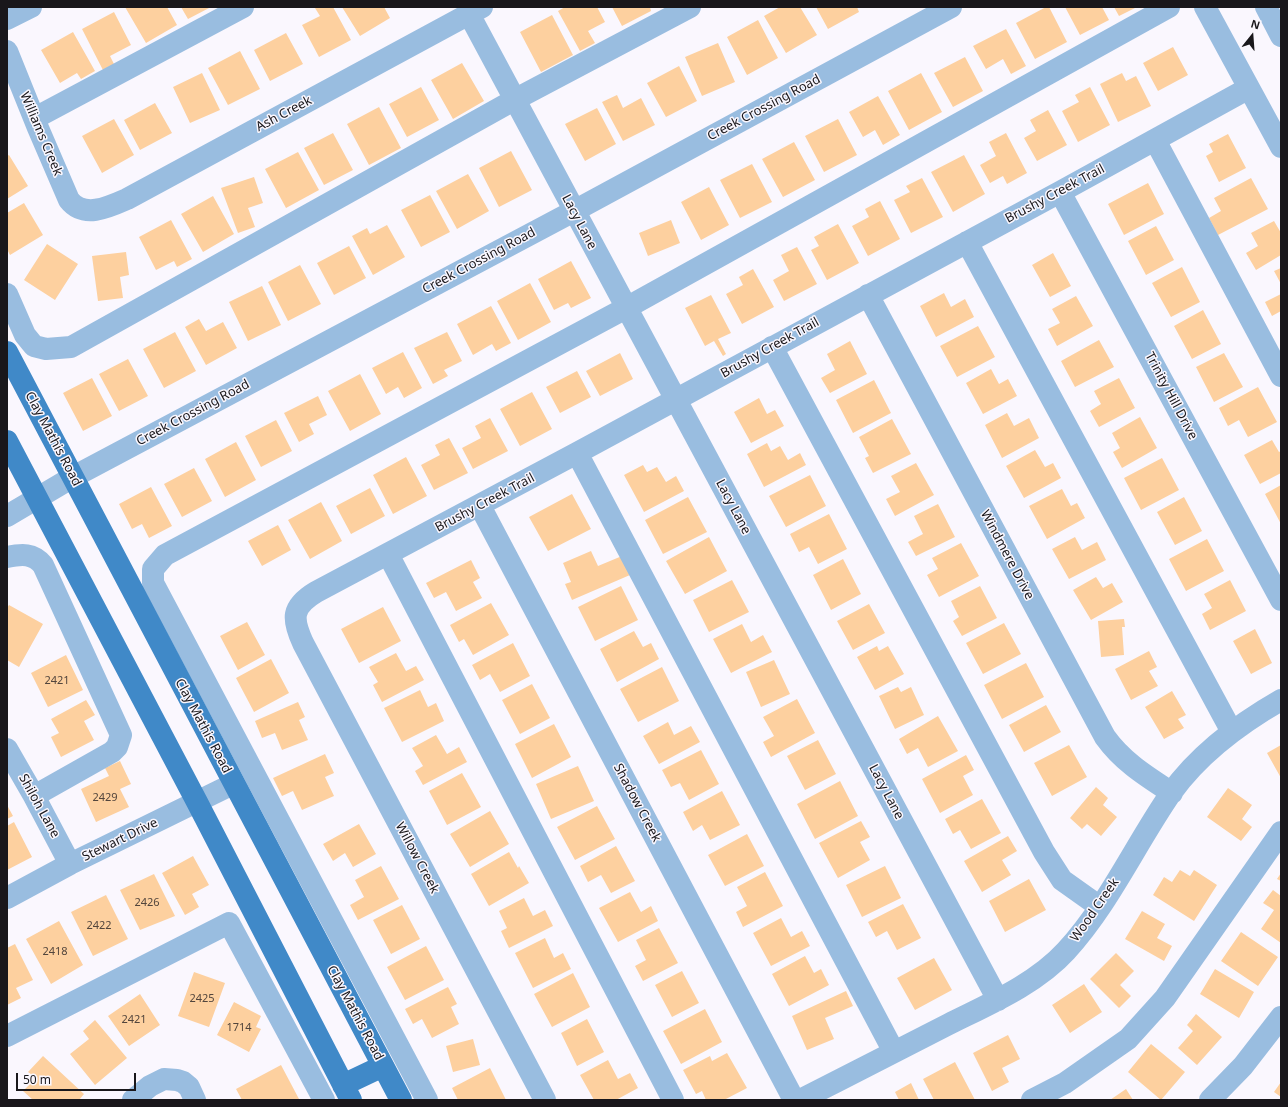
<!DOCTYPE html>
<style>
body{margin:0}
#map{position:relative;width:1288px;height:1107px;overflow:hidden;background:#faf7fe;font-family:"Noto Sans",sans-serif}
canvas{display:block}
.frame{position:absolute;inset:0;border:8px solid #19171b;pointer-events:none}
.north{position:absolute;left:1232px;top:16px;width:40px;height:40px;-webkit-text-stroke:3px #faf7fe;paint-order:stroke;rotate:17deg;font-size:11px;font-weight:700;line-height:16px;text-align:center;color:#19171b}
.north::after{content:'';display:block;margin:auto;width:14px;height:18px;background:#19171b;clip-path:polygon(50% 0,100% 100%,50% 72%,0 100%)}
.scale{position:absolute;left:16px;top:1073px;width:120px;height:18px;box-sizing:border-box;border:2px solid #19171b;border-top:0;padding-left:5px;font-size:12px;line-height:14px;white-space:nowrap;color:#19171b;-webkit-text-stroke:3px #faf7fe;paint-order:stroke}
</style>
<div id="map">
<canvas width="1288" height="1107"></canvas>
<div class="frame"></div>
<div class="north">N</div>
<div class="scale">50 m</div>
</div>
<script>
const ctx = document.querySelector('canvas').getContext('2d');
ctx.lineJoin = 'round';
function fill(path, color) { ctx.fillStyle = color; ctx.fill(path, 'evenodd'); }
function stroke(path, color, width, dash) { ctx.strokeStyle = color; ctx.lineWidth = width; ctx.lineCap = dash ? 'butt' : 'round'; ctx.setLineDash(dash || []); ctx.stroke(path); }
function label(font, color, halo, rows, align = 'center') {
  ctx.font = font + ' "Noto Sans",sans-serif'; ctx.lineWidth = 3; ctx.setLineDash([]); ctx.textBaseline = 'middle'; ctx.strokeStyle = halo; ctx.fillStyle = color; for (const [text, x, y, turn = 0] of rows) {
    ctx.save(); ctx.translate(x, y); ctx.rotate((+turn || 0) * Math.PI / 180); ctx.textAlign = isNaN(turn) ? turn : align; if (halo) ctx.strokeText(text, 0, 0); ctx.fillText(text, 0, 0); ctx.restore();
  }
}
fill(new Path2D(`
 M125 7H167L177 25 146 43Z
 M181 7H211L188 19Z
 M318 7H333L351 40 319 57 302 25 320 16 315 8Z
 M342 7H384L390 18 360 36Z
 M565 7H597L605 22 588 31 595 43 580 51 558 11Z
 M612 7H650L651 11 622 26Z
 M780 7H800L817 35 786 53 764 16Z
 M816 7H857L859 12 828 29Z
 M1046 7H1049L1067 42 1035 59 1016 23Z
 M1065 7H1102L1109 20 1080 35Z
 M1114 7H1137L1119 16Z
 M114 12 131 45 110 56 117 70 106 76 82 29Z
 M552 15 573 55 541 72 520 32Z
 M758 20 778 58 747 75 727 37Z
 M1006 29 1026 66 1011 74 1003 59 986 69 973 46Z
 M73 32 95 71 81 79 77 73 60 83 41 50Z
 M286 33 303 64 270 81 254 50Z
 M718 43 735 82 702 96 685 57Z
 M1173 47 1188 75 1158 91 1143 63Z
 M240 51 260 89 228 105 208 68Z
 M965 57 983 91 953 107 934 73Z
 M462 63 484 101 453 119 431 80Z
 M679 66 697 101 666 117 647 83Z
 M202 73 220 110 190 123 173 87Z
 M921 73 942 112 909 130 888 91Z
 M1122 73 1126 81 1136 76 1151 106 1118 122 1100 84Z
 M421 87 439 120 407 137 389 104Z
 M1090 87 1110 125 1078 142 1062 111 1079 102 1075 95Z
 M617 95 623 108 641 98 655 125 623 141 602 102Z
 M878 96 900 135 883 145 875 130 863 137 849 112Z
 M155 103 172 133 140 150 124 120Z
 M379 107 401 148 369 165 347 124Z
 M597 108 616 144 585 161 565 124Z
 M1048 110 1067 145 1037 161 1024 138 1036 131 1030 120Z
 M114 119 134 155 102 173 82 136Z
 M838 119 857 155 824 172 805 136Z
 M333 133 353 170 324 185 304 148Z
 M1006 133 1027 173 1007 184 1003 176 990 183 980 165 996 156 989 142Z
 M1228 134 1246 168 1219 182 1206 156 1213 152 1209 144Z
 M794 142 815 180 783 197 762 159Z
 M511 151 532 190 499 207 479 168Z
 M298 152 319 190 286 208 265 169Z
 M9 155 28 186 7 199V156Z
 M964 155 985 194 953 212 931 172Z
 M752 164 772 202 740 218 720 180Z
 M468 174 489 211 457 229 436 191Z
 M254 177 263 203 248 208 255 227 238 233 221 188Z
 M922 178 943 217 911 233 894 200 910 192 906 186Z
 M1251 178 1268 209 1218 235 1209 218 1221 211 1214 198Z
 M1148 183 1164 214 1124 235 1108 204Z
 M709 187 729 225 701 240 681 202Z
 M430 195 450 232 421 247 401 210Z
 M213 196 234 234 203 252 181 214Z
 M880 201 900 239 868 256 852 226 869 217 865 209Z
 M24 203 43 235 10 255 7 249V213Z
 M171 220 192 259 177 267 174 261 156 270 139 237Z
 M671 220 680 243 648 256 639 233Z
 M1274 221 1281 233V255L1256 270 1246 253 1258 246 1251 233Z
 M838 224 859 263 827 280 811 250 819 246 814 237Z
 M387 225 405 257 373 275 352 236 367 228 370 234Z
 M1156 226 1174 260 1146 275 1128 241Z
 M47 244 78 264 55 300 24 280Z
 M349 246 366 278 334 295 317 263Z
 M797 247 817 284 784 301 773 280 789 271 781 255Z
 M126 252 129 275 120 277 123 298 98 301 92 256Z
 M1053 253 1071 286 1050 297 1032 265Z
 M571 261 591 298 571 308 568 303 554 310 538 279Z
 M300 265 321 304 288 321 268 282Z
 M1182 267 1200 302 1171 317 1152 283Z
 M1281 268V284L1274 271Z
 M753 269 774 307 742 324 726 294 743 285 739 277Z
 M530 283 551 322 518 340 497 301Z
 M262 286 281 325 248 341 229 302Z
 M944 293 951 307 965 299 974 317 936 337 920 306Z
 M1281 294V311L1272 316 1265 302Z
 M711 295 731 333 718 339 726 354 723 356 714 341 705 346 685 308Z
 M1076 296 1093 326 1057 346 1048 329 1060 323 1052 309Z
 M491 306 511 343 496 351 492 344 473 355 457 324Z
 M1203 310 1221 344 1192 359 1174 326Z
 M199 319 206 331 223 322 237 348 206 365 185 327Z
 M978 326 995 357 957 377 940 346Z
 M175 332 196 371 164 388 143 349Z
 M447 332 462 361 444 370 448 376 433 384 414 348Z
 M1099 340 1114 367 1075 387 1061 361Z
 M850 341 867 374 830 393 821 378 835 370 827 354Z
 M403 352 422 388 404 398 398 387 386 394 372 368Z
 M620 353 633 379 600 396 586 371Z
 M1224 353 1243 387 1214 402 1196 367Z
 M128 359 148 396 119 411 99 374Z
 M991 369 999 384 1008 379 1017 396 983 414 966 383Z
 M577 371 591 397 560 413 546 387Z
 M360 374 381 414 350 431 328 391Z
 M92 378 112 416 83 431 63 393Z
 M1119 378 1135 408 1099 427 1090 411 1101 404 1094 391Z
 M874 380 891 413 853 433 836 400Z
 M1258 387 1277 422 1248 437 1239 420 1228 426 1219 408Z
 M532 392 552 429 520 446 500 409Z
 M318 396 327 415 309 424 314 434 299 442 284 413Z
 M759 398 767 414 775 410 784 426 751 443 734 412Z
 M1007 413 1014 426 1029 418 1039 438 1002 458 985 425Z
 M1140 417 1157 448 1122 468 1113 452 1120 448 1112 433Z
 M490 418 508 451 473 469 462 448 481 438 475 426Z
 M892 419 911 454 873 473 865 458 869 456 859 437Z
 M276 420 292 451 261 467 245 436Z
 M449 438 468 473 434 490 421 465 440 455 435 445Z
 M1272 440 1279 452 1281 451V473L1260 484 1244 455Z
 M236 442 256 480 225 497 205 459Z
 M767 443 771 451 780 446 788 460 800 453 806 465 764 487 747 454Z
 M1035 450 1045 467 1053 463 1061 478 1024 498 1006 466Z
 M406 457 427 496 393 514 373 475Z
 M1162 458 1179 490 1141 510 1124 478Z
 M916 463 934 495 895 516 886 499 900 492 891 476Z
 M643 465 647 472 657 467 666 482 676 476 684 491 644 512 624 475Z
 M194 468 212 501 182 517 164 484Z
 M810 475 826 506 786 527 769 496Z
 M1281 485V524L1265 494Z
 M151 487 172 526 149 538 142 524 132 529 119 504Z
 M370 488 385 516 351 534 336 506Z
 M1062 489 1071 506 1077 503 1085 518 1047 539 1029 506Z
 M572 494 591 529 548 551 529 517Z
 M688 497 707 532 663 554 645 520Z
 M1184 497 1202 531 1175 545 1157 512Z
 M321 502 342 541 310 559 288 520Z
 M938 504 955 537 916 556 908 542 923 534 914 516Z
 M829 514 847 549 818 564 809 547 799 552 790 534Z
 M278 525 291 550 262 566 248 541Z
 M709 537 727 571 685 594 666 561Z
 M1075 537 1082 550 1097 542 1106 560 1069 579 1052 549Z
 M1207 539 1224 571 1186 591 1169 559Z
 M961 543 979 576 939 597 927 575 938 569 932 558Z
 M591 551 598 566 622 556 630 575 572 600 565 584 571 582 563 563Z
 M843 559 861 594 831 610 813 575Z
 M471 560 480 578 473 582 482 598 456 611 446 592 434 598 426 583Z
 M1096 577 1103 588 1112 583 1123 602 1091 620 1073 590Z
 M732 580 749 612 709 632 693 600Z
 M1230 580 1246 611 1210 630 1202 614 1212 608 1204 594Z
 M621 586 638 620 595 641 578 607Z
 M980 586 997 618 962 636 953 621 959 617 951 601Z
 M491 603 509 635 473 655 464 639 459 642 450 625Z
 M869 604 885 633 853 650 837 621Z
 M9 605 43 624 19 667 7 660V608Z
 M383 607 401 641 359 663 341 629Z
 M1124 619 1125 627H1122L1124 655 1101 657 1098 621Z
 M247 622 265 655 238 670 220 636Z
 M1004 623 1021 654 983 674 966 643Z
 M742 624 751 642 763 635 772 652 731 673 713 639Z
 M1255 629 1272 663 1251 674 1233 641Z
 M634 631 643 647 651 643 659 659 617 682 600 649Z
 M513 643 530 676 500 692 490 674 480 680 472 665Z
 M877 646 879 651 888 646 904 674 875 690 857 657Z
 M1149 651 1157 667 1149 671 1158 686 1131 700 1115 669Z
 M396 653 406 671 416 666 424 680 382 702 373 685 378 682 369 667Z
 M66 655 83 690 48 707 31 673Z
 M271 659 289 693 254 712 236 678Z
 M774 660 790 694 761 707 746 672Z
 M1026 663 1044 697 1002 719 984 685Z
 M662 667 679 701 638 722 620 689Z
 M532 684 550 718 520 734 502 700Z
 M898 687 901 692 911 687 924 715 895 729 879 696Z
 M420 690 428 707 436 703 444 721 402 742 384 708Z
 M1172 691 1186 715 1178 719 1184 728 1164 739 1145 707Z
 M797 699 815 733 771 757 763 742 774 736 763 717Z
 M86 700 95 715 84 721 94 740 61 757 51 737 59 733 51 719Z
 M298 702 305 717 299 720 308 740 282 750 275 733 262 738 255 721Z
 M1046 705 1061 732 1024 752 1009 725Z
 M938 716 958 751 928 767 918 748 907 754 899 739Z
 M668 722 674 735 691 726 700 742 659 764 643 736Z
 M554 724 571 757 532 778 515 744Z
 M436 735 447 754 459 747 467 762 423 785 415 771 423 766 412 748Z
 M818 740 836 774 805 790 787 756Z
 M1069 745 1087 777 1052 796 1034 763Z
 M1281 745V778L1267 753Z
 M701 750 719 784 689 800 680 783 671 787 662 770Z
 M325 754 334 773 325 777 334 796 302 810 293 791 282 796 273 778Z
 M966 755 974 770 963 776 973 795 940 813 922 779Z
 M120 761 131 784 120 789 129 807 96 822 81 789 109 776 105 768Z
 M578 766 594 801 551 819 536 784Z
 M462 773 481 807 447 825 429 791Z
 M840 781 858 816 815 839 797 804Z
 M1096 787 1108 798 1103 805 1117 817 1101 836 1087 824 1082 829 1070 818Z
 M1228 788 1252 805 1242 819 1252 827 1241 841 1207 817Z
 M722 791 740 825 710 840 702 825 693 831 683 812Z
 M982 799 1001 833 971 849 960 830 953 834 945 819Z
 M7 805 13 816 7 819Z
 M597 806 615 839 575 860 557 827Z
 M490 811 509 844 470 867 450 834Z
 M861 821 870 837 860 842 870 860 838 878 819 843Z
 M14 822 32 857 7 870V826Z
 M359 824 376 854 353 867 345 853 333 861 323 844Z
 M747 834 764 866 725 886 708 855Z
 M1008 836 1017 851 1002 860 1011 875 982 892 964 861Z
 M616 846 635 881 611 893 601 875 588 882 580 866Z
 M509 852 518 868 519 866 529 883 489 906 471 874Z
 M193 856 209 885 192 894 199 907 185 915 162 873Z
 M381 866 399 899 358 920 350 905 364 897 355 880Z
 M885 866 901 898 862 917 846 885Z
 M1180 870 1190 876 1194 870 1217 885 1194 921 1153 895 1164 877 1172 882Z
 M765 872 783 906 743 927 736 912 747 906 737 887Z
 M1281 873V881L1277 879Z
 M154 874 175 916 140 930 120 890Z
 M1029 879 1046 910 1005 932 989 901Z
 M1273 890 1281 896V943L1261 929 1274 910 1263 903Z
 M630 892 641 912 651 906 658 921 618 942 599 908Z
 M106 895 128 939 93 956 71 912Z
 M524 898 533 916 545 910 553 926 509 948 501 931 507 928 499 911Z
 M903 904 921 938 897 950 887 931 876 937 868 922Z
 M402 905 420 939 391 954 373 920Z
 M1142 911 1165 924 1157 938 1172 946 1164 961 1125 939Z
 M781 918 791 937 802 931 810 946 771 966 753 933Z
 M59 921 83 965 51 984 26 939Z
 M659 928 678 963 643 981 635 966 646 960 636 940Z
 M1241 932 1278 957 1258 986 1221 961Z
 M545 938 554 958 563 953 571 969 533 988 515 953Z
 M15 944 33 980 16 988 21 998 7 1005V948Z
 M426 946 444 980 405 1000 387 967Z
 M1116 953 1134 971 1120 985 1131 996 1119 1008 1090 979Z
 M805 956 814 973 821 969 829 985 789 1006 772 974Z
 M934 958 952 990 915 1010 897 978Z
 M1215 969 1254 992 1239 1018 1200 994Z
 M682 971 699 1003 672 1017 655 985Z
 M194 972 225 983 209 1027 178 1016Z
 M573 973 590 1007 552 1027 534 994Z
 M1084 984 1102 1012 1070 1033 1052 1005Z
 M448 987 457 1004 451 1007 459 1024 432 1038 422 1019 413 1024 405 1009Z
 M846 991 853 1006 825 1018 834 1039 807 1050 792 1016Z
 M140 994 160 1025 129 1046 108 1016Z
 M234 1002 261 1016 256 1027 261 1029 249 1052 217 1035Z
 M705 1009 722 1042 681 1064 663 1031Z
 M1196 1014 1222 1037 1197 1065 1178 1048 1193 1031 1187 1025Z
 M587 1019 604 1052 577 1066 561 1033Z
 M95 1020 127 1058 95 1085 70 1054 89 1039 83 1031Z
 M1008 1035 1020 1059 1002 1068 1009 1082 992 1091 973 1053Z
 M473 1039 480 1065 453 1072 446 1046Z
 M1151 1044 1185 1072 1161 1100 1128 1072Z
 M727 1053 747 1088 724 1100H706L702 1091 696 1094 683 1070 710 1056 712 1061Z
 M43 1056 84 1094 79 1100H33L23 1091 36 1078 28 1072Z
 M608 1060 618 1079 630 1073 638 1088 616 1100H594L580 1075Z
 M955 1062 975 1100H934L923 1079Z
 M281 1065 299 1099 297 1100H242L236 1089Z
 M490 1068 506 1100H458L452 1088Z
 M1281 1082V1097L1274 1092Z
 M911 1083 919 1100H899L895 1092Z
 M1126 1089 1133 1100H1110Z`), '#fdd09f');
stroke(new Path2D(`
 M1205 7 1281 147
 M1266 7 1281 36
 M469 14 998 1000
 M7 19 31 7
 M7 51 38 128 69 200C84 219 109 207 127 199L482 7
 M35 118 243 7
 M1155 140 1281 376
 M1060 192 1281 600
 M967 242 1232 732
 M7 294 25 335 34 346 46 349 71 347 514 100 690 7
 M868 295 1105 737C1123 762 1146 776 1172 793
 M772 347 1044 852 1062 880 1100 907
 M577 453 894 1052
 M480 506 794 1100
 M7 516 73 477 574 211 951 7
 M388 554 673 1100
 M7 557C22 554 33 553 43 565L121 735 117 747 112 752 34 796
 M7 749 34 796 70 864
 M7 898 70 864 233 784
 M7 1036 229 923 324 1100
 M133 1100 150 1086 164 1079 177 1080 183 1082 189 1087 195 1100
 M427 1100 153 583V569L165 555 626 308 1169 7
 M545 1100 303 643C292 619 291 607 316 592L577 453 1060 192 1249 88
 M800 1100C850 1075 900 1049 949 1024 989 1004 1036 984 1066 951 1109 904 1135 845 1171 793 1199 754 1239 724 1281 700
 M1032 1100 1065 1083 1128 1039 1165 998 1281 832
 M1210 1100 1243 1066 1281 1017`), '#99bde0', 22);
stroke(new Path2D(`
 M7 352 401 1100
 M7 441 197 802 351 1100
 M343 1085 383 1066`), '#4089c8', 22);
label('11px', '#52453c', null, [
 ["2421",57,681],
 ["2429",105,798],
 ["2426",147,903],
 ["2422",99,926],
 ["2418",55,952],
 ["2425",202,999],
 ["2421",134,1020],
 ["1714",239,1028]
]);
label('13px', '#19171b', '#faf7fe', [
 ["Creek Crossing Road",764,108,-28],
 ["Ash Creek",284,114,-28],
 ["Williams Creek",41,134,67],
 ["Brushy Creek Trail",1055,194,-28],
 ["Lacy Lane",579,222,62],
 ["Creek Crossing Road",479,261,-28],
 ["Brushy Creek Trail",770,348,-29],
 ["Trinity Hill Drive",1171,396,62],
 ["Creek Crossing Road",193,413,-28],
 ["Clay Mathis Road",53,439,62],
 ["Brushy Creek Trail",485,503,-28],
 ["Lacy Lane",733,507,62],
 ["Windmere Drive",1007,555,62],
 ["Clay Mathis Road",203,726,62],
 ["Lacy Lane",886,792,62],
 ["Shadow Creek",637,803,62],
 ["Shiloh Lane",39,806,61],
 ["Stewart Drive",120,840,-26],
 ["Willow Creek",417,858,62],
 ["Wood Creek",1095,910,-55],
 ["Clay Mathis Road",355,1013,62]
]);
</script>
